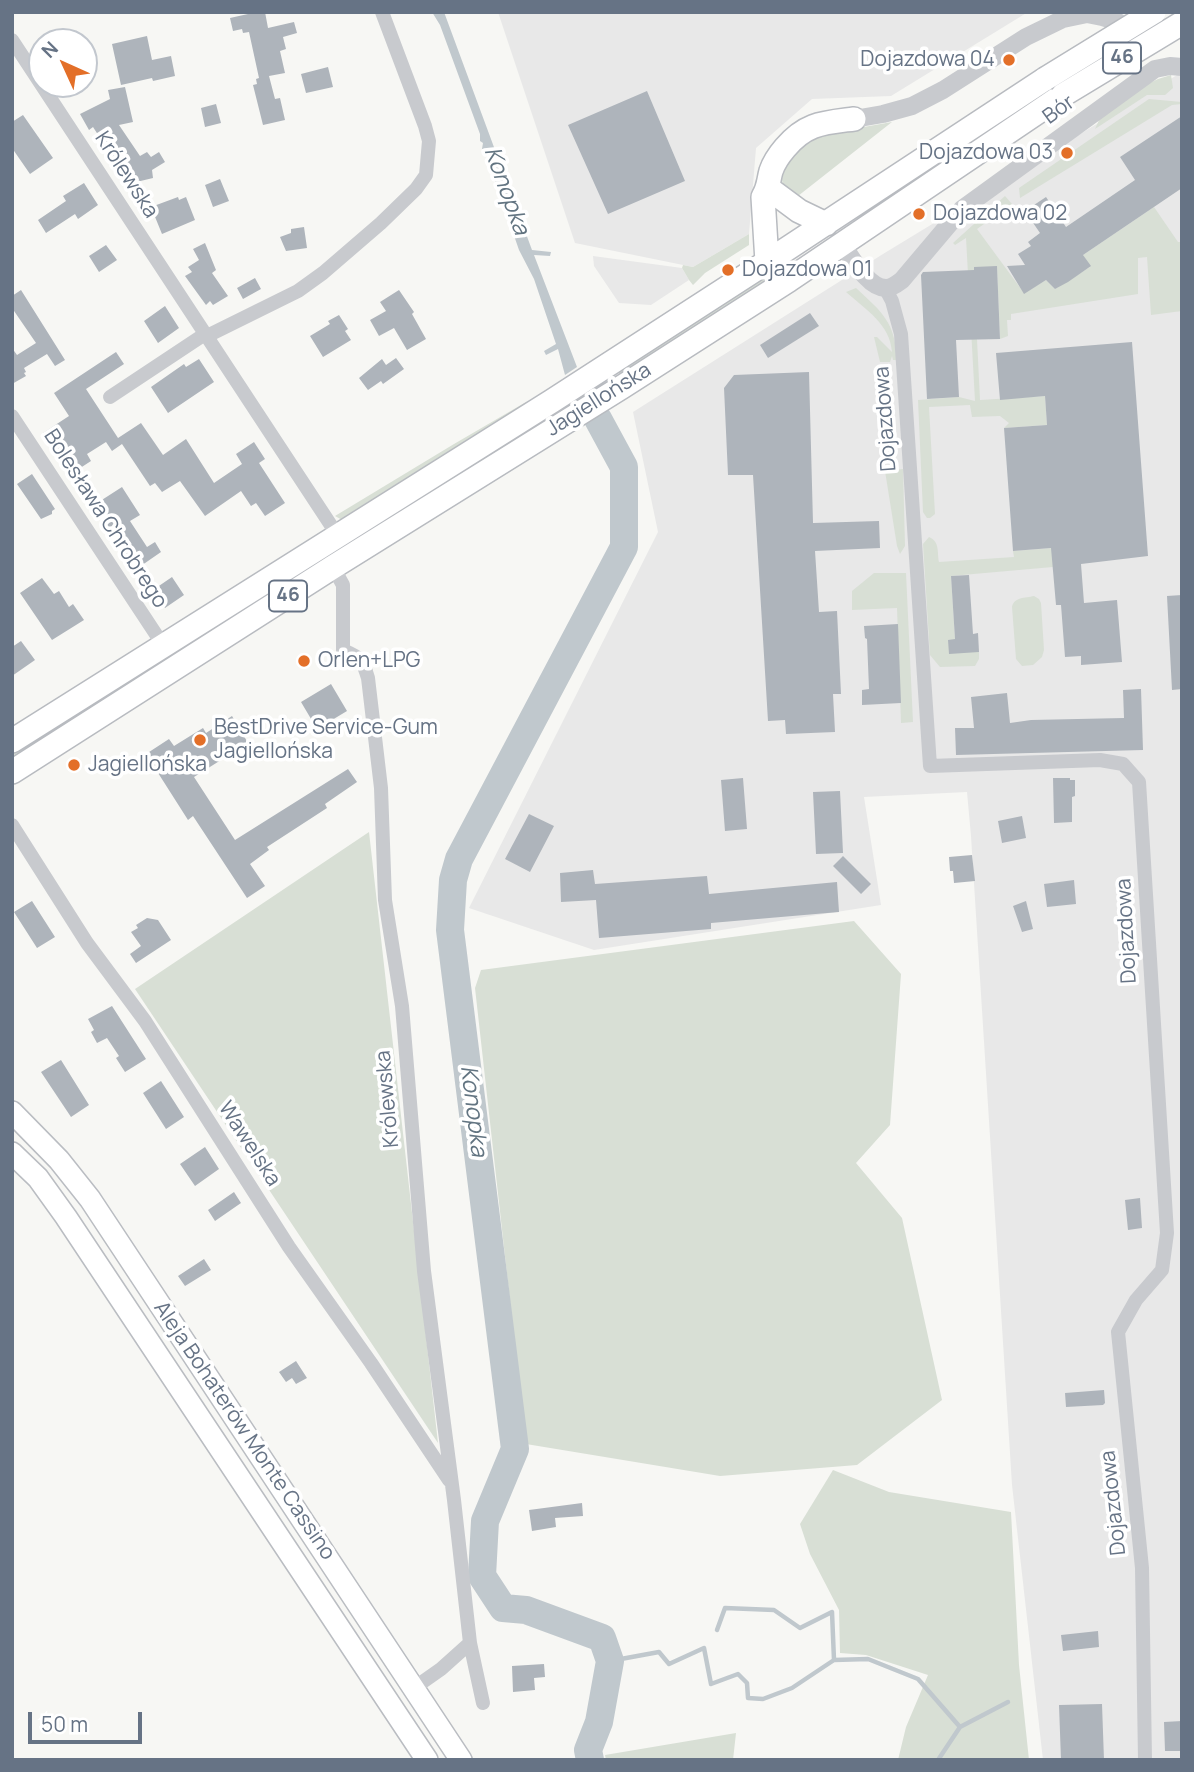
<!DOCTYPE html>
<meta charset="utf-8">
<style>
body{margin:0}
#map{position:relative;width:1194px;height:1772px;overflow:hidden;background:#f7f7f4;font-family:Manrope,sans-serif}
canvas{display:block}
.frame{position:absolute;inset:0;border:14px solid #667385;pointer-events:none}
.north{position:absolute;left:28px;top:28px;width:70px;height:70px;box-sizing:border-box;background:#fff;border:2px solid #c2c7ce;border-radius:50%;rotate:315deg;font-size:19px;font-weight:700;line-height:28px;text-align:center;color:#667385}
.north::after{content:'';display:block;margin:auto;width:24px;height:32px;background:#e36f28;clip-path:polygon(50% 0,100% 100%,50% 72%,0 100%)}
.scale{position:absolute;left:28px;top:1712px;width:114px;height:32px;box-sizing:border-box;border:4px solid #667385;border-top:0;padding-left:9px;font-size:21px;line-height:24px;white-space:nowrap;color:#667385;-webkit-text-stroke:5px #fff;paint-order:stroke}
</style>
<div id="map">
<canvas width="1194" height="1772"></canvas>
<div class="frame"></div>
<div class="north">N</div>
<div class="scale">50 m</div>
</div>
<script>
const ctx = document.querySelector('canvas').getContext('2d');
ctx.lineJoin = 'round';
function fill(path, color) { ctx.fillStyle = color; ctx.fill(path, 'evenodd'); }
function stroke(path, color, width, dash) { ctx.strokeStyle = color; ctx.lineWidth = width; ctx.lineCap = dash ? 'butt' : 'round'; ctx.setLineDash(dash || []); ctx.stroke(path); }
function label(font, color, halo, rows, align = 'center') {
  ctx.font = font + ' Manrope,sans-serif'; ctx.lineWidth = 7; ctx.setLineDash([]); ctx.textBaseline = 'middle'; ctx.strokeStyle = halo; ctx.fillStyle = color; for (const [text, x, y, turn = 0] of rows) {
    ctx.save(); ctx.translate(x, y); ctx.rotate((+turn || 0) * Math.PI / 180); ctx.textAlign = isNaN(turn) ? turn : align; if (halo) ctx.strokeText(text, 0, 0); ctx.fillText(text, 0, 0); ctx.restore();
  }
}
fill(new Path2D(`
 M498 12H1028L891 96 812 99 756 148 749 234 693 267 575 243Z
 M1182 72V1760H1043L1012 1485 971 836 967 792 864 797 881 905 594 950 469 908 658 532 633 412 883 254Z
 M593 256 682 268 689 280 651 305 619 303 594 266Z`), '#e8e8e8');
fill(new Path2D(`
 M1171 75 1173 88 1165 95H1147L1095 129 1100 118 1143 86 1158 79Z
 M1149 99 1182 102V104L1172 105 1020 198 1019 188Z
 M892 122 798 196 783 186 782 180 783 173 792 155 813 136Z
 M1005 196 1012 204 977 229 1024 293 1046 280 1055 289 1090 267 1083 255 1154 207 1178 242H1182V311L1151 315 1147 257 1138 258V294L1011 314V320H1007L1008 336 1000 339 997 266 977 339 980 400 1045 396 1047 425 1004 428 1009 423 1000 416 972 417 970 405 929 407 935 514 930 518H927L923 512 918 400 959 397 975 401 966 238 955 245 953 243Z
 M749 234V245L705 273 693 285 689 280 682 268 683 265 693 267Z
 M786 260 792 269 621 377 617 369Z
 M856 288C883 313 895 322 897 360H893L892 356 890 362H880L874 337H877L892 352C890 324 866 310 846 292Z
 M543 395 344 521 335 516 454 444 526 402Z
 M554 408 559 416 12 762V751Z
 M903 469 905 546 900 554 897 546 885 471Z
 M929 537C940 542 937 551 939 562L1014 557 1013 551 1052 548 1053 567 951 576 955 639 979 652V659L975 666 940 667 930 655 923 544Z
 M874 573H906L913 722 901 723 897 608 852 610V591Z
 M1034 596 1039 599 1041 603 1044 650 1042 657 1033 665 1022 666 1016 659 1012 607C1014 597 1025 598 1034 596Z
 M369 832 438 1443 135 989Z
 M854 921 901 974 890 1125 856 1163 902 1218 942 1400 857 1465 720 1476 526 1444 475 988 481 970Z
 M833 1470 889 1492 1011 1512 1019 1665 1029 1760H898L906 1727 928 1675 866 1655 840 1653 839 1610 810 1554 800 1524Z
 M736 1733 733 1760H606L605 1755Z`), '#d8dfd5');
fill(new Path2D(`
 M432 12H444L532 250 551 252 550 256 534 255 577 367 565 375 558 349 546 355 544 351 556 344 534 279 519 250 484 149H482L483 143 480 141V134L440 25Z`), '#c0c8cd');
stroke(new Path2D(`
 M717 1630 725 1608 774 1610 800 1628 832 1612 834 1660
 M610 1661 659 1652 669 1664 704 1648 711 1684 738 1674 747 1683 748 1698 763 1699 792 1688 834 1660 868 1659 918 1679 960 1727 938 1760
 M960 1727 1008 1702`), '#c0c8cd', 4.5);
stroke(new Path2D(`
 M590 1760 588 1750 599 1722 610 1661 602 1638 526 1610 503 1608 482 1576 485 1521 515 1449 450 930 453 880 459 859 624 547V467L598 419`), '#c0c8cd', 28);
fill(new Path2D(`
 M257 12H265L268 28 294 22 297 33 283 37 286 49 280 51 285 73 269 76 275 99 280 98 285 120 263 125 253 85 257 84 256 79 259 78 249 32 243 33 242 29 233 31 230 18Z
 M147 36 152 60 171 56 175 76 153 81 152 78 121 85 112 44Z
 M328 67 333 87 306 93 301 74Z
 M125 87 133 122 119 125 140 156 147 152 151 157 159 152 165 162 152 170 153 178 128 184 122 161 117 164 93 127 89 130 80 114 110 99 108 90Z
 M647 91 685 181 608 214 568 125Z
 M216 104 221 123 205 127 201 108Z
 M23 115 53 158 30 174 12 148V122Z
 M1182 116V188L1083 255 1091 266 1068 282 1055 289 1046 280 1024 294 1007 266 1025 265 1018 254 1031 246 1028 242 1040 233 1025 211 1046 197 1066 227 1135 180 1120 157Z
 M220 179 229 201 213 207 205 185Z
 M84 183 98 205 78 219 75 214 46 233 38 220 66 201 63 196Z
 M178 197 179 200 186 197 195 220 162 234 151 207Z
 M304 227 307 248 286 251 280 237 291 233V229Z
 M205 243 216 270 212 273 228 296 213 305 210 301 206 305 185 276 192 272 188 267 199 260 193 249Z
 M106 245 117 260 99 272 89 256Z
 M997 266 1000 339 956 340 959 397 927 399 921 275 923 272 974 270V267Z
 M255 278 261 289 243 299 237 288Z
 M21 290 65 360 55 366 47 354 24 368 26 372 24 373 26 376 12 384V348L17 355 36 343 12 308V296Z
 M399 290 414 312 412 314 426 339 407 350 394 328 379 336 370 320 386 311 380 302Z
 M165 306 179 328 158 343 144 321Z
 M810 313 819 326 768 358 760 345Z
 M339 315 348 329 345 331 351 340 323 357 310 336 330 324 328 321Z
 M1132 342 1148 556 1081 564 1084 603 1117 600 1122 662 1081 665V656L1065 657 1061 605H1056L1051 548 1013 551 1004 428 1047 425 1045 396 1000 400 996 353Z
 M116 352 124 364 86 389 118 438 141 423 163 455 186 439 214 483 242 464 236 454 254 442 265 459 259 463 285 503 265 516 256 503 251 506 241 491 205 516 180 481 162 492 155 483 150 486 122 444 112 451 106 442 87 454 91 461 71 474 43 433 69 416 54 393Z
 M396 358 404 369 383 384 381 381 368 390 359 378 382 359 386 365Z
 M199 359 214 382 168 413 151 387 184 364 186 367Z
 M809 372 813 523 879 521 880 548 815 551 819 612 837 611 841 694H833L835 732 786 734 785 720 768 721 753 475H728L724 388 734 375Z
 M32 474 55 509 52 511V514L41 519 17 484Z
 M122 487 140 515 130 521 147 547 155 542 161 552 135 570 94 505Z
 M969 575 973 634 978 633 979 652 949 654 948 640 955 639 951 576Z
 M172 577 184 595 165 608 153 590Z
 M42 578 54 594 59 591 69 607 73 604 84 620 52 640 20 593Z
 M1182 595V689L1172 690 1167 596Z
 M898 624 901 703 862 705V690L869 689 867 639 865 638 864 626Z
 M21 641 35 660 12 676V647Z
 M331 684 347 711 317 729 301 702Z
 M1141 689 1143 750 956 755 955 728H974L971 697 1007 693 1010 723 1031 720 1124 718 1123 690Z
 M232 716 248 743 194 777 235 840 348 769 357 782 325 804 327 808 267 847 269 850 250 864 265 886 247 898 193 816 188 820 146 754 169 739 174 746 203 728 206 733Z
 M743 778 747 829 725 831 721 780Z
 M1053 778H1070V780H1075V796L1072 797V822L1054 823Z
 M840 791 843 853 816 854 813 792Z
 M529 814 554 826 530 872 505 859Z
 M1022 816 1026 838 1002 843 998 821Z
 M972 855 975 881 954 883 953 871H950L949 857Z
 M843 856 871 884 861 894 833 866Z
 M593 870 595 884 707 876 709 894 837 882 839 912 711 923V929L599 938 596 900 561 902 560 873Z
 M1074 880 1076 904 1047 907 1044 884Z
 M32 901 55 937 37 948 14 912Z
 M1026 901 1033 929 1022 932 1013 906Z
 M147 918 158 920 171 940 136 963 130 954 141 946 131 932 138 928 136 925Z
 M112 1006 146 1059 125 1072 116 1058 119 1056 107 1038 97 1043 91 1032 94 1030 88 1019Z
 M61 1060 89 1105 71 1117 41 1072Z
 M161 1081 184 1117 166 1129 143 1093Z
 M205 1147 219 1169 195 1186 180 1164Z
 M234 1192 241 1203 215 1221 208 1210Z
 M1140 1198 1142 1228 1128 1230 1125 1200Z
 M204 1259 211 1270 185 1286 178 1276Z
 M296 1361 307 1378 296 1384 292 1378 286 1382 279 1372Z
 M1104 1390 1105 1403 1103 1405 1066 1407 1065 1393Z
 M582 1503 583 1516 555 1518 556 1527 532 1531 529 1510Z
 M1098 1631 1099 1647 1063 1651 1061 1635Z
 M544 1664 545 1677 534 1678 535 1690 513 1692 512 1666Z
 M1102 1704 1104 1760H1061L1059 1705Z
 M1182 1721V1751H1165L1164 1722Z`), '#aeb4bb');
const secondary = new Path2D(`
 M12 1112 59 1160 90 1199 461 1760
 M12 1153 38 1178 66 1217 427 1760`);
const primary = new Path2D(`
 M768 188 799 211 826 224
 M767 262 763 197C769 187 768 182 771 171 774 162 779 155 785 148 806 123 823 123 854 119
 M12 741 552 401 767 262 1045 79
 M12 772 333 567 622 387 789 280 1063 95`);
stroke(secondary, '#babdc2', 24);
stroke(primary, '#b8bbc0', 26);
stroke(new Path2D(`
 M12 40 338 536
 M885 288 892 301 901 334 930 766 1100 760 1123 764 1139 782 1167 1233 1162 1270 1136 1300 1118 1332 1142 1568 1145 1760
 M207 336 298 291 323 273 381 223 416 189 426 175 429 141 425 126 382 12
 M110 397 205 334
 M12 416 163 645
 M333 567 343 585V650C361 658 362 658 368 678L381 788 385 900 402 1006 424 1271 454 1500 470 1643 483 1703
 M12 825 87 943 145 1021 289 1247 371 1363 449 1480
 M414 1688 441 1669 470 1643`), '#c8cace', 14);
stroke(new Path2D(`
 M854 119 883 114 912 106 943 90 1026 37 1063 19 1087 14 1102 17 1118 22 1133 38
 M842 244C852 258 868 288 886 288 892 288 898 283 902 280L962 209 1155 69 1170 66 1182 67`), '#c8cace', 18);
stroke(secondary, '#fff', 21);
stroke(primary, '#fff', 23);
const primaryBridge = new Path2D(`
 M1045 79 1154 12
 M1063 95 1182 23`);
stroke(primaryBridge, '#b8bbc0', 26, []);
stroke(primaryBridge, '#fff', 23);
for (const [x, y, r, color] of [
 [1009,60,7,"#e36f28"],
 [1067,153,7,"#e36f28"],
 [919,214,7,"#e36f28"],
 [728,270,7,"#e36f28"],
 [304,661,7,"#e36f28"],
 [200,740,7,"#e36f28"],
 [74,765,7,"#e36f28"]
]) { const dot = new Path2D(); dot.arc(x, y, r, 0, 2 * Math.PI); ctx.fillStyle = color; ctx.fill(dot); stroke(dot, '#fff', 2.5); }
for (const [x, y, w] of [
 [1122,58,38],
 [288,596,38]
]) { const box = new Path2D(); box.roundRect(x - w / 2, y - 15.5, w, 31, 5); ctx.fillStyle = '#fff'; ctx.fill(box); stroke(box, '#667385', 2); }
label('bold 19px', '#667385', null, [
 ["46",1122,58],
 ["46",288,596]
]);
label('21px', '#667385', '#fff', [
 ["Dojazdowa 04",995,60,"right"],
 ["Dojazdowa 03",1053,153,"right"],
 ["Dojazdowa 02",933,214],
 ["Dojazdowa 01",742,270],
 ["Orlen+LPG",318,661],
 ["BestDrive Service-Gum",214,728],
 ["Jagiellońska",214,752],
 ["Jagiellońska",88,765]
], 'left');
label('21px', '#667385', '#fff', [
 ["Bór",1059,110,-36],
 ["Królewska",126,175,57],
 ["Jagiellońska",599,400,-32],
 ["Dojazdowa",886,419,-94],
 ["Bolesława Chrobrego",105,519,57],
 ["Dojazdowa",1127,931,-93],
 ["Królewska",388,1099,-95],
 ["Wawelska",249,1144,57],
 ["Aleja Bohaterów Monte Cassino",244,1431,56],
 ["Dojazdowa",1114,1503,-96]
]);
label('italic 23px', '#627481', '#fff', [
 ["Konopka",506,191,70],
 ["Konopka",473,1111,83]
]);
</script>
